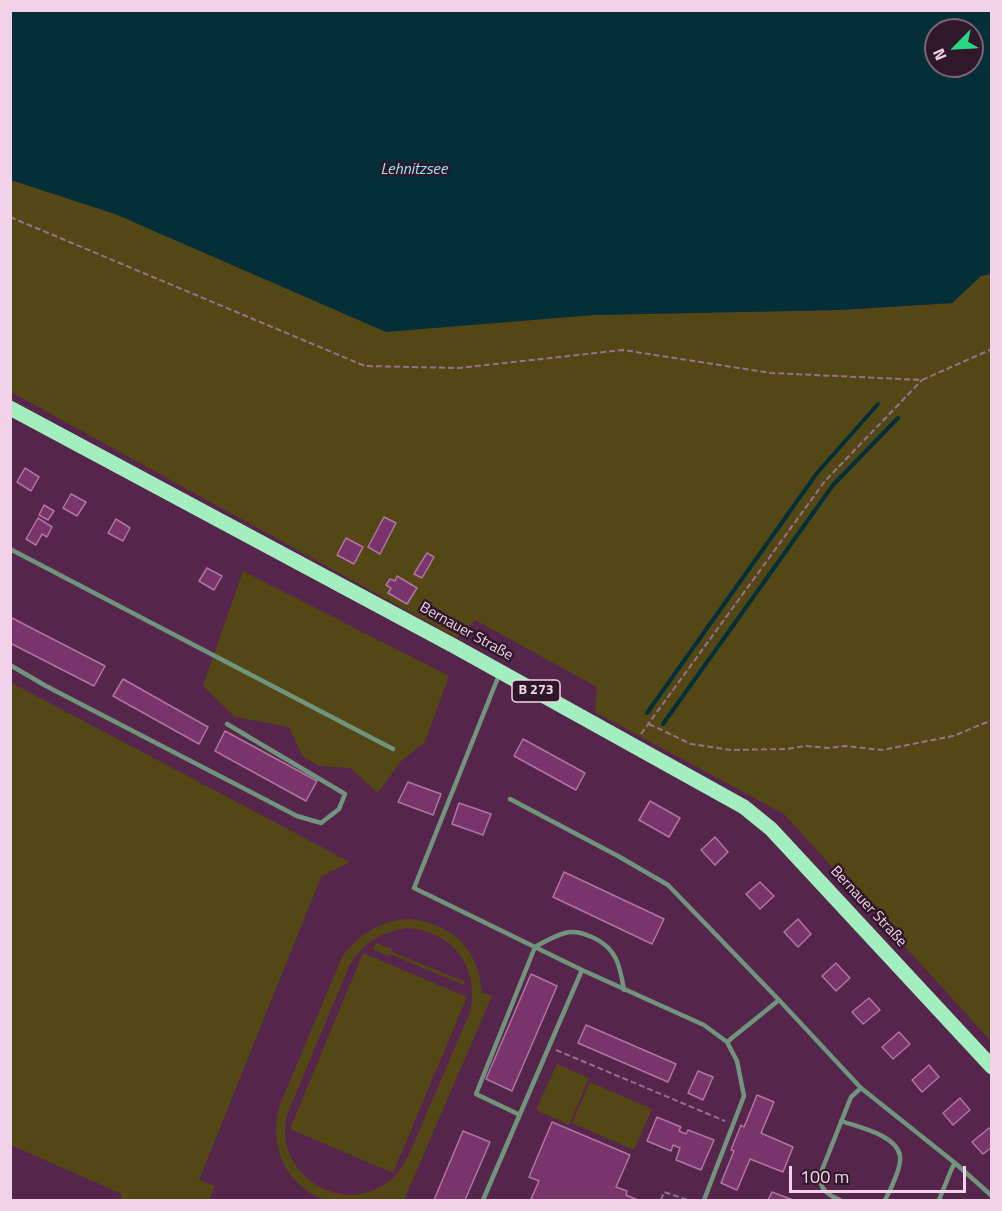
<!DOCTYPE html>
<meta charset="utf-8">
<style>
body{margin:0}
#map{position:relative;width:1002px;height:1211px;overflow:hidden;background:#56254c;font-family:"Titillium Web",sans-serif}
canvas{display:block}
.frame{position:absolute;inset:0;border:12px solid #f1d2e9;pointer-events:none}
.north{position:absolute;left:924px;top:18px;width:60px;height:60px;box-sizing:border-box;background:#2f1829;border:2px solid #7d6276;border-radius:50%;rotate:246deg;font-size:16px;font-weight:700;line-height:24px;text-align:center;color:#f1d2e9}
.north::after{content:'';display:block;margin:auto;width:21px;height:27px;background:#29d885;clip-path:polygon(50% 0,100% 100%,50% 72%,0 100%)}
.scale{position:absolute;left:789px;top:1166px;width:177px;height:27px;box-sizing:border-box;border:3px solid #f1d2e9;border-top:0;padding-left:8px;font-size:18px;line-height:21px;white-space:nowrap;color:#f1d2e9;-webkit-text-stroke:4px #2f1829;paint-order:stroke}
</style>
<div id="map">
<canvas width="1002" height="1211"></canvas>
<div class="frame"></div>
<div class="north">N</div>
<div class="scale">100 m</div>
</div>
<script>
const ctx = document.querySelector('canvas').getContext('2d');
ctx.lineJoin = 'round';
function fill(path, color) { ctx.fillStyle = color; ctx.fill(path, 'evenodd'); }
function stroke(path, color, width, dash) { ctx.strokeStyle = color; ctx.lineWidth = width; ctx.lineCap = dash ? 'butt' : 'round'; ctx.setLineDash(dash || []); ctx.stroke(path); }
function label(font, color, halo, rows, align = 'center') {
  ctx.font = font + ' "Titillium Web",sans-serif'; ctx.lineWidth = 5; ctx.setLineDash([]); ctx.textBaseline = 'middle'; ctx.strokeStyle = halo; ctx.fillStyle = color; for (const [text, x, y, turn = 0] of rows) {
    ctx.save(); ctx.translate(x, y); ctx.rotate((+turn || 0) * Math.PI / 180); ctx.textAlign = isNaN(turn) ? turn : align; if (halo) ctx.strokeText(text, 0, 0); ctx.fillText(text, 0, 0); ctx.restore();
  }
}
fill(new Path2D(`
 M11 180 115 214 594 315 839 310 952 303 981 276 991 274V1041L784 814 595 712 597 687 475 620 457 638 11 392Z
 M243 571 449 676 425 742 401 761 378 793 350 768 319 766 302 756 289 727 235 717 203 686Z
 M10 682 350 862 321 877 199 1180 215 1186 209 1200H120L122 1194 11 1145Z
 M410 919C453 924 478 949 482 992L492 996 404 1200H383L379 1199 373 1200C360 1200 338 1203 327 1200 319 1199 312 1194 306 1190 279 1170 271 1138 279 1107L342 957C359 934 381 920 410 919ZM407 928C453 932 480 966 470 1012L407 1159C402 1167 397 1175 389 1181 353 1210 300 1190 287 1147 284 1137 285 1125 287 1115L350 964C364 942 382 932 407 928Z
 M376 943 392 949V952L466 982 464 985 390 954 389 956 373 950Z
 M363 953 467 997 393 1173 290 1129Z
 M557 1064 589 1078 569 1125 536 1110Z
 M590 1082 652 1109 634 1150 572 1123Z`), '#534715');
fill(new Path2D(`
 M11 10 991 11V274L981 276 952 303 839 310 594 315 386 332 115 214 11 180ZM936 30H972V66H936Z`), '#042f38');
stroke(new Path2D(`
 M647 713 817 473 878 404
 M663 724 833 485 898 418`), '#042f38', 4);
const building = new Path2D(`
 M25 468 39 477 31 491 17 482Z
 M71 494 86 502 77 516 63 508Z
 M44 505 54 511 48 520 39 515Z
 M384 517 396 523 380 554 368 547Z
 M38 518 52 527 47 537 42 534 36 545 26 539Z
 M116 519 130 528 123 541 108 533Z
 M346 538 363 547 354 564 337 555Z
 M427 553 434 557 422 578 414 574Z
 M207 568 222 576 214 590 199 581Z
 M397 576 417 588 407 604 388 593 391 588 386 585 390 579 395 581Z
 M12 618 105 666 94 686 10 643V621Z
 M123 679 208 727 199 744 113 696Z
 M225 731 317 781 306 801 215 751Z
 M523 739 585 773 576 790 514 756Z
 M408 782 441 794 433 815 398 802Z
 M650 801 680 818 669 837 639 820Z
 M459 803 491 814 483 835 452 824Z
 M715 837 728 852 715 865 701 850Z
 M564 872 664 919 652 944 553 897Z
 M760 882 774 896 760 909 746 894Z
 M798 919 811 934 798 947 784 932Z
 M836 963 850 978 836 991 822 976Z
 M531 974 557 986 512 1091 486 1079Z
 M869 998 880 1010 863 1024 852 1012Z
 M586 1025 676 1064 668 1082 578 1043Z
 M899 1032 910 1044 893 1059 882 1047Z
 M929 1065 939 1077 922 1092 912 1080Z
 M698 1071 713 1077 703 1100 688 1093Z
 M757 1095 774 1102 761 1133 793 1147 783 1172 750 1159 737 1190 721 1183 734 1151 731 1150 741 1125 744 1127Z
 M960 1098 970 1110 953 1125 943 1113Z
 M657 1117 681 1127 679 1131 686 1134 688 1130 714 1140 701 1170 676 1160 680 1148 673 1145 671 1151 647 1141Z
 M552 1122 630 1155 616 1187 627 1191 626 1195 638 1200H535L531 1199 539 1181 529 1177Z
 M989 1128 992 1130V1147L983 1154 972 1142Z
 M463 1131 490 1142 465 1200H434Z
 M772 1192 793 1200H768Z`);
fill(building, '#79356b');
stroke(building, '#ae76a1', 1.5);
stroke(new Path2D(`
 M10 217 365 366 459 368 623 350 771 373 922 380 992 349
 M649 724 691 744 731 750 786 749 806 746 828 748 845 746 882 750 953 736 992 720
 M641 734 825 481 922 380
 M556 1050 725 1121
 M661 1200 664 1192 688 1200`), '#997090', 2, [6, 3]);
stroke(new Path2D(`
 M10 549 393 749
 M10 665 46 686 297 816 321 823 339 809 345 794 227 724
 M499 675 414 888 582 970 704 1025 727 1042 737 1061 744 1096 704 1200
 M510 799 618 856 668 885 779 1000 861 1088 955 1163 992 1196
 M727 1042 779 1000
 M520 1115 476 1094 535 947C544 942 554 936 565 933 574 930 583 933 592 937 617 948 620 966 624 990
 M841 1121C858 1127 897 1135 900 1156 902 1166 890 1191 885 1200
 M483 1200 582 970
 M840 1200C828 1195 819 1189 820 1175L851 1097 861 1088
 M939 1200 952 1168 955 1163`), '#71947d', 4.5);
stroke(new Path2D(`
 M10 408 454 646 744 807 771 829 992 1067`), '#a3eebf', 15);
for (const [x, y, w] of [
 [536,691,48]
]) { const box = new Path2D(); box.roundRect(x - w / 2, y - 11, w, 22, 4.5); ctx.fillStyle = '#2f1829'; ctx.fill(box); stroke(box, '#f1d2e9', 1.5); }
label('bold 14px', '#f1d2e9', null, [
 ["B 273",536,691]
]);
label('15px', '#f1d2e9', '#2f1829', [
 ["Bernauer Straße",466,632,29],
 ["Bernauer Straße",868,907,47]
]);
label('italic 16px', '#92e8ff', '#2f1829', [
 ["Lehnitzsee",414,170]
]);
</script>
